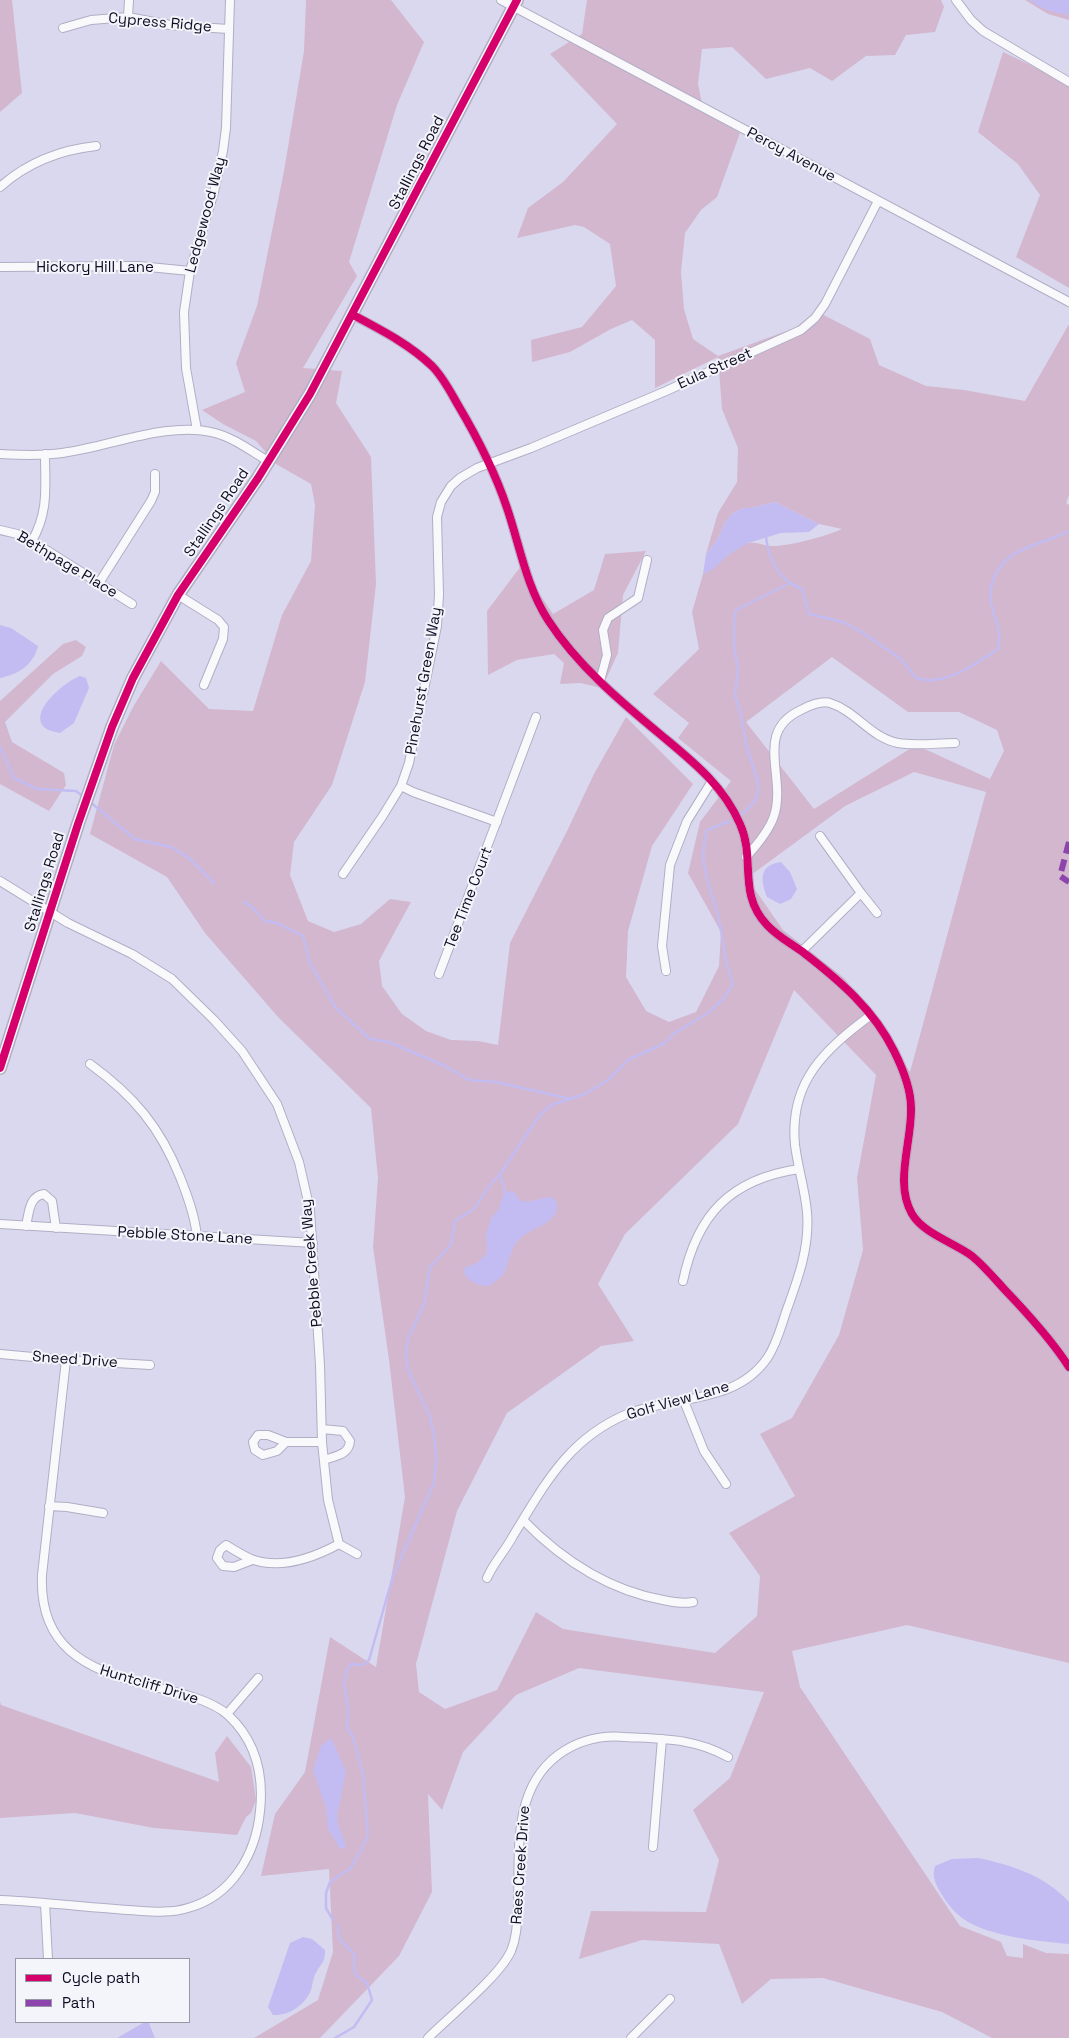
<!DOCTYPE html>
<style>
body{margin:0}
#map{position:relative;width:1069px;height:2038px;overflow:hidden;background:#dad8ee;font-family:"Space Grotesk",sans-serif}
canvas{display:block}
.legend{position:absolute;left:15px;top:1958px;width:175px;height:65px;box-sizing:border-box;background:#f4f4fb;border:1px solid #9997a5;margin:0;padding:6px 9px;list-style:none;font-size:15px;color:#100c23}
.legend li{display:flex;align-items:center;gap:10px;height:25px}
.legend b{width:25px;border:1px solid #9997a5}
</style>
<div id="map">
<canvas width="1069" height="2038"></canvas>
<ul class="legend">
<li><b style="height:6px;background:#d6006c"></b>Cycle path</li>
<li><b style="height:6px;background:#8e44ad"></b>Path</li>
</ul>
</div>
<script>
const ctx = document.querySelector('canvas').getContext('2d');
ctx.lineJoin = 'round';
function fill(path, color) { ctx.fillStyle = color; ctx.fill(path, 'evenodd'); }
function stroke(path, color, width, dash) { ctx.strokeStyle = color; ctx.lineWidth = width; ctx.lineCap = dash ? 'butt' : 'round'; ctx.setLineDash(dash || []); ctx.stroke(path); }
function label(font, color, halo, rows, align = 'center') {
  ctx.font = font + ' "Space Grotesk",sans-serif'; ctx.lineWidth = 4; ctx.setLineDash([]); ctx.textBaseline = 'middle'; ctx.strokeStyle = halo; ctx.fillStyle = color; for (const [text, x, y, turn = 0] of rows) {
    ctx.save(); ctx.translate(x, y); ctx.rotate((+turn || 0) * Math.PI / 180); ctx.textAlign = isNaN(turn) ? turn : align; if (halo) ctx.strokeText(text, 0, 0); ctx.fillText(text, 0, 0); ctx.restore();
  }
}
fill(new Path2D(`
 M0 0H12L22 93 0 112Z
 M306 0H391L424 42 397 105 349 262 357 276 303 368 342 371 336 403 371 457 376 584 365 682 332 785 294 842 290 875 308 921 334 932 361 924 390 899 411 902 379 961 382 986 402 1014 426 1031 451 1040 478 1041 498 1045 510 943 567 831 594 774 626 717 693 784 652 846 628 931 626 977 646 1011 669 1022 696 1012 719 966 721 932 688 873 700 822 731 781 678 738 689 723 653 694 699 649 692 612 703 574C719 566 730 549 748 543 754 541 764 546 771 546 787 547 827 536 842 529L819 524 775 502 751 508H743L733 513 726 521 717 540 706 554 718 513 737 482 738 448 722 409 718 357 655 388V340L632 320 611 329 570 352 532 362 531 340 582 327 616 286 610 244 584 227 575 225 517 238 528 208 563 182 617 124 550 54 582 34 587 0H941L944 7 935 32 906 35 895 55 866 56 832 81 810 68 766 79 732 47 702 49 698 84 704 113 740 133 717 197 701 210 685 233 681 272 684 309 693 339 718 356 795 328 816 311 870 339 879 365 926 386 964 390 1025 401 1069 324V495L1066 503 1069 505V1663L907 1625 792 1651 800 1687 960 1926 1001 1942 1007 1956 1023 1958V1944L1046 1953 1069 1954V2038H992L942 2012 823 1978 771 1979 742 2004 719 1944 642 1940 579 1959 591 1911 706 1912 719 1860 693 1810 730 1778 764 1692 579 1668 516 1695 463 1752 442 1810 428 1794 432 1892 399 1956 320 2038H254L318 2000 333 1952 329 1869 261 1876 275 1814 305 1772 330 1637 376 1667 405 1497 389 1360 373 1247 378 1178 371 1108 278 1017 205 933 167 877 90 834 114 745 133 707 161 661 209 709 253 711 282 615 311 561 315 505 311 484 276 464 256 441 223 424 202 410 245 392 236 363 257 306 284 171 304 51ZM832 657 908 712H959L997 730 1004 751 990 779 916 745 814 809 746 722ZM914 772 986 792 910 1072 876 1020 844 978 783 930 747 878 845 806ZM794 990 876 1075 857 1178 863 1250 839 1335 792 1418 760 1434 795 1496 729 1533 760 1576 757 1616 715 1653 563 1629 536 1612 497 1690 445 1709 419 1692 416 1664 457 1511 507 1413 601 1346 634 1341 598 1284 625 1234 738 1124Z
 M1025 0H1069V20L1048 14Z
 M1003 52 1045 72 1069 87V288L1016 257 1040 195 1018 164 978 132Z
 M646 551 623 595 618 653 602 688 580 683 560 684 564 663 554 654 517 660 488 675 487 611 521 566 553 614 594 590 605 554Z
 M76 640 86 647 82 656 53 674 5 722 12 742 64 773 66 785 49 811 0 784V701L63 644Z
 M0 1701 1 1705 219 1782 215 1753 227 1736 251 1767 256 1800 251 1813 246 1817 237 1835 154 1828 75 1813 0 1818Z`), '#d3b7ce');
fill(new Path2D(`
 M1030 0H1069V15C1055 13 1040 9 1030 0Z
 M775 502 819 524 809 532 781 533 748 543 728 555 712 570 703 574 706 554 717 540 726 521 733 513 743 508H751Z
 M0 625 11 628 38 646C33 665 19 674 0 678Z
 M80 676 86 678 89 688 74 723 60 733C56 732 49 731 45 728 27 712 66 681 80 676Z
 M781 862 790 872 797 889 791 899 780 904 767 897C761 881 758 865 781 862Z
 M508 1191 514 1192C517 1196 518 1200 522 1201 534 1205 559 1185 557 1210 551 1226 532 1227 521 1238 510 1248 510 1260 504 1273 501 1278 494 1282 489 1286 480 1286 467 1282 463 1271L466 1267 477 1263 487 1253 486 1236 489 1225 491 1218 499 1209 503 1194Z
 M332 1739 346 1772 337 1816 338 1824 346 1846 345 1848 340 1849 328 1829 326 1808 313 1770 321 1746 328 1740Z
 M978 1858C1012 1865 1046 1876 1069 1902V1944C1037 1941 989 1937 962 1918 954 1912 947 1903 942 1895 937 1887 931 1876 935 1866L952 1859Z
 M303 1937 312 1939 325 1950C325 1962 323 1961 317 1971 313 1976 313 1984 311 1990 305 2005 289 2016 273 2015L268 2007 290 1943Z
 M143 2023H149L155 2038H117Z`), '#c2bcf2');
stroke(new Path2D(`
 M766 537C769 562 779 580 802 589L809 614 843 622 860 631 901 659 916 678C922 679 927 681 933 680 953 679 981 661 998 649 1003 631 993 618 991 601 990 593 991 585 994 578 1006 546 1043 545 1069 531
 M0 747 14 778 37 789 76 791 84 797
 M90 802 135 839 171 847 189 858 214 883
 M740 816 755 801 758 792V782L747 748 740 711 735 696 738 669 734 646V620L736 610 788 584
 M244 902 253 908 265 921 277 923 303 936 310 963 335 1007 370 1039 389 1042 445 1066 469 1080 496 1082 571 1099
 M500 1174 505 1192
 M333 1920 326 1908V1893L330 1882 351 1868 368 1836 363 1774 353 1737 347 1727 348 1709 344 1681 347 1670 351 1664 363 1665 369 1660 393 1576 434 1483 436 1461 435 1441 430 1417 408 1370 406 1354 408 1339 424 1304 430 1267 451 1245 455 1221 474 1209 490 1185 500 1174 539 1116 551 1105 585 1094 608 1080 628 1060 665 1043 673 1034 708 1013 723 999 733 984C723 961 724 940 718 916 710 885 697 863 707 830L730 821
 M335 2038 354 2027 372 2000 367 1983 356 1975 354 1968 355 1955 339 1939 338 1926`), '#c2bcf2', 2.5);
const street = new Path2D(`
 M501 0 1069 302
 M956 0 971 20 983 31 1069 82
 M128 17 129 0
 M63 28 91 20 128 17 170 25 228 29
 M0 187C28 162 59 150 96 146
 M0 267 139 266 190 271
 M353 315C381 330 409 344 432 366 443 377 450 391 458 405 477 437 495 472 507 508 520 546 526 586 548 620 577 665 620 701 661 735 692 761 723 785 740 824 756 859 737 893 767 925 778 937 792 944 804 953 840 981 874 1010 894 1051 903 1069 911 1088 911 1108 912 1142 894 1183 912 1214 924 1234 953 1242 972 1256 984 1266 994 1278 1005 1290 1028 1314 1051 1339 1069 1367
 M197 430 186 368 184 312 190 271 214 192 223 151 226 128 230 0
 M0 454C23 455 46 456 68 452 114 445 170 421 215 433 234 438 251 451 268 461
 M0 530 17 534 32 541 132 604
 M32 541C49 511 45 487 45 454
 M99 583 151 501 155 492V474
 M178 595 218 620 224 627 223 639 204 685
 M600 681 607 655 603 630 608 618 638 598 647 560
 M401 786 413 792 497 822
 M746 857C757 845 769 831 774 816 787 777 753 732 801 710 808 706 822 700 830 703 856 711 871 738 898 743 914 746 938 743 955 743
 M343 874 382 817 401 786 409 763 437 626 439 595 437 517 441 502 451 486 460 478 477 468 531 448 666 391 801 330 815 318 825 304 878 201
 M0 881 68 923 132 954 172 979 214 1020 242 1051 277 1104 299 1162 310 1210 320 1365 322 1442 328 1500 339 1544 357 1554
 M861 893 877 913
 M802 951 861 893 820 836
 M666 971 662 946 670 865 687 821 712 781
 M439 974 536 717
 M90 1064C134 1096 160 1127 180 1177 188 1197 195 1216 197 1237
 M0 1224 313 1243
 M26 1226C29 1213 29 1196 44 1194L52 1201 56 1228
 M683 1281C697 1214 731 1179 799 1169
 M0 1354 66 1360 150 1365
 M684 1401 704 1451 726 1484
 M322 1429 343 1431 350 1441C349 1455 335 1456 324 1460
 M286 1442 277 1451 263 1455 255 1450 253 1442 258 1435H268L286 1442H322
 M49 1506 67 1507 103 1513
 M523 1520C562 1560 608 1590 663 1600 673 1602 683 1604 693 1602
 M252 1560 234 1567 223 1566 217 1558 220 1550 226 1545C234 1550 242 1555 251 1559 280 1570 313 1558 339 1544
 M487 1578C494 1562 505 1551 513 1536 545 1484 568 1439 627 1414 674 1395 736 1405 768 1357 777 1343 781 1327 786 1312 798 1279 810 1247 807 1212 805 1190 798 1168 795 1145 789 1082 824 1050 871 1015
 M227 1714 258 1678
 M653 1847 662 1739
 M0 1900C43 1902 85 1907 128 1910 148 1911 169 1914 188 1908 232 1896 256 1854 260 1811 264 1774 256 1741 228 1715 209 1698 171 1691 147 1685 85 1669 39 1647 42 1575L66 1360
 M45 1903 48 1959
 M428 2038C450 2016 499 1977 511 1951 517 1937 517 1922 518 1906 520 1855 511 1790 558 1755 577 1741 601 1735 625 1737 663 1739 694 1738 728 1757
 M631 2038 670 1999`);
const secondary = new Path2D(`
 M0 1068 78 824 112 727 133 678 178 595 258 478 310 394 517 0`);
stroke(street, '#b0aec4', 10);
stroke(secondary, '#b0aec4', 14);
stroke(street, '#f9f9fc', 8);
stroke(secondary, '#f9f9fc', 11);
stroke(new Path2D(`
 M1069 842 1060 876 1069 882`), '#8e44ad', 6, [12, 6]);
stroke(new Path2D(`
 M353 315C381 330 409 344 432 366 443 377 450 391 458 405 477 437 495 472 507 508 520 546 526 586 548 620 577 665 620 701 661 735 692 761 723 785 740 824 756 859 737 893 767 925 778 937 792 944 804 953 840 981 874 1010 894 1051 903 1069 911 1088 911 1108 912 1142 894 1183 912 1214 924 1234 953 1242 972 1256 984 1266 994 1278 1005 1290 1028 1314 1051 1339 1069 1367
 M0 1068 78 824 112 727 133 678 178 595 258 478 310 394 517 0`), '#d6006c', 8);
label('15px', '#100c23', '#f4f4fb', [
 ["Cypress Ridge",160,23,5],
 ["Percy Avenue",791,155,28],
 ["Stallings Road",417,163,-63],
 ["Ledgewood Way",206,215,-75],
 ["Hickory Hill Lane",95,268],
 ["Eula Street",715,369,-24],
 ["Stallings Road",217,513,-56],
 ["Bethpage Place",67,565,31],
 ["Pinehurst Green Way",424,681,-80],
 ["Stallings Road",45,882,-73],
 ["Tee Time Court",469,898,-69],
 ["Pebble Stone Lane",185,1236,3],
 ["Pebble Creek Way",312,1263,-95],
 ["Sneed Drive",75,1360,4],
 ["Golf View Lane",678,1401,-16],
 ["Huntcliff Drive",149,1685,17],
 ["Raes Creek Drive",521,1865,-86]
]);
</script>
